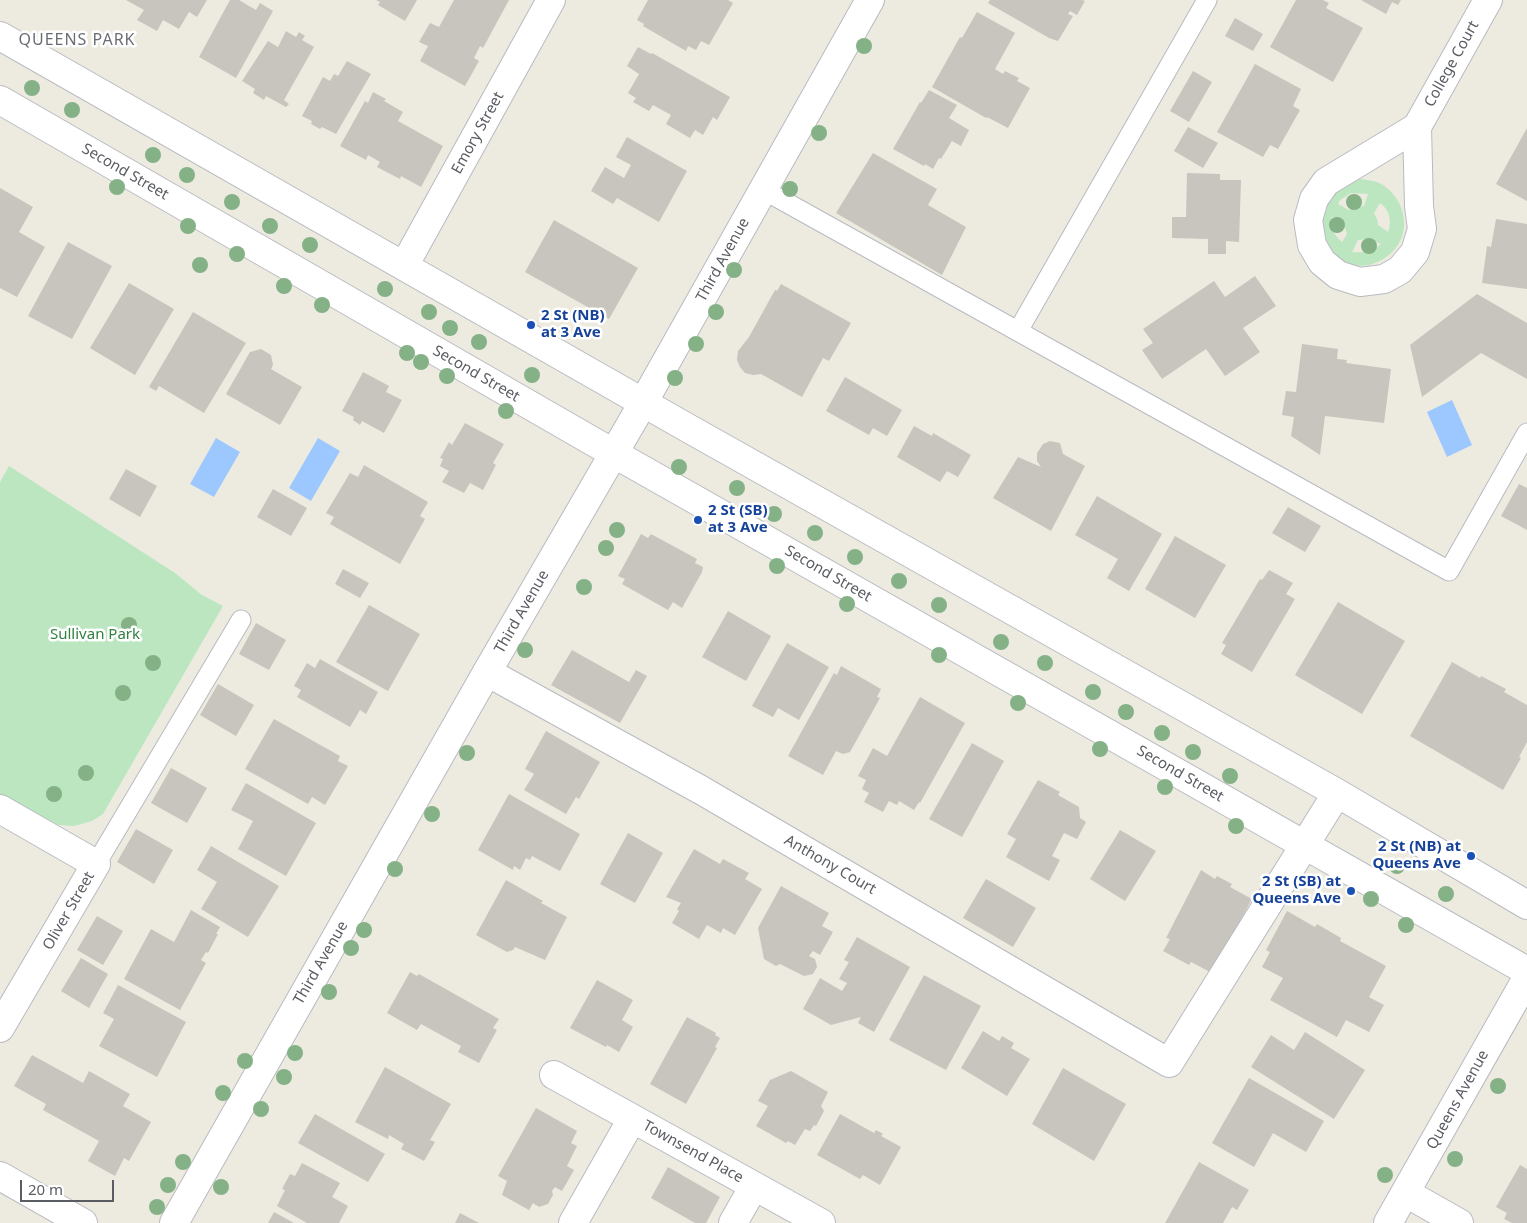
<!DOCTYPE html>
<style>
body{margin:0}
#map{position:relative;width:1527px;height:1223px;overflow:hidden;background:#edebe0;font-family:"Noto Sans",sans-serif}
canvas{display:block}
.scale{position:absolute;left:20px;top:1180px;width:94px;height:22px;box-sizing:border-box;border:2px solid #595c62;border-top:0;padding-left:6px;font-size:15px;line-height:18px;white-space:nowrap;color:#595c62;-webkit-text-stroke:4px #fff;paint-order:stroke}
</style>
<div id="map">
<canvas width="1527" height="1223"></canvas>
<div class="scale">20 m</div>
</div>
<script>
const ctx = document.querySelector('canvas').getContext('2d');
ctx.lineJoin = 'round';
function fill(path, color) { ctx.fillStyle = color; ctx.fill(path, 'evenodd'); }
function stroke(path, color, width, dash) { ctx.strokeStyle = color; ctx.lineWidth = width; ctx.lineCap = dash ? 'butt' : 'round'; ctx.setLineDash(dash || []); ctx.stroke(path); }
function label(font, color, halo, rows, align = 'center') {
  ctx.font = font + ' "Noto Sans",sans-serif'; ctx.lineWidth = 5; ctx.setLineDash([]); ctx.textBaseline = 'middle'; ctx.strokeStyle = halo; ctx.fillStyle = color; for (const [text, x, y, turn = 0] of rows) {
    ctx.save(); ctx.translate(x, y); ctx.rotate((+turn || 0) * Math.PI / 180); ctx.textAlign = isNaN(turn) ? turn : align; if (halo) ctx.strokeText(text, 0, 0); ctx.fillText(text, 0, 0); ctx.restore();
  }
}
fill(new Path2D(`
 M1362 179C1367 180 1373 181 1377 182 1403 193 1413 228 1395 249 1380 266 1360 270 1340 261 1335 259 1328 254 1326 249 1323 243 1323 235 1322 230 1321 224 1319 217 1319 211 1320 200 1338 185 1347 181 1351 179 1358 180 1362 179ZM1351 193 1368 194 1364 206 1355 207 1349 210 1338 204 1340 200ZM1380 203C1390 210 1392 222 1388 232L1378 225 1377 219 1374 213ZM1332 217 1343 222 1347 234 1342 242C1334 235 1329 227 1332 217ZM1369 239 1381 244C1372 252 1364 253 1352 252L1358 240Z
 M9 466 175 573 202 595 223 606 103 814 92 821 74 826 59 825 0 795V482Z`), '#bbe6c0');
fill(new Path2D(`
 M1452 400 1472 445 1447 457 1427 412Z
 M216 438 240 452 214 497 190 484Z
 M318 438 340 451 311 501 289 488Z`), '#9dc8ff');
fill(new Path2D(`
 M126 0H207L197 17 189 12 179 29 163 20 157 31 137 20 144 10Z
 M230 0H239L256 10 260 3 273 11 236 78 199 57Z
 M376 0H417L405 21 378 5 380 2Z
 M454 0H509L483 48 480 46 474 58 479 61 465 86 420 61 428 46 419 42 430 23 439 27Z
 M648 0H728L733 3 709 45 701 41 696 50 688 46 686 51 643 26 644 24 637 20Z
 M990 0H1082L1085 1 1077 15 1070 11 1068 14 1073 16 1058 41 1049 38 988 3Z
 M1296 0H1323L1329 3 1326 8 1363 28 1333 82 1270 47Z
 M1361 0H1401L1398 5 1392 2 1386 14Z
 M977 12 1015 33 995 69 1003 74 1005 71 1019 78 1017 81 1030 88 1008 128 987 117 986 118 932 87 960 37 962 38Z
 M1235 18 1263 34 1253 51 1225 36Z
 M286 31 296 37 299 32 305 36 302 40 314 47 284 100 289 104 286 107 266 96 264 100 253 93 255 89 242 81 268 41 278 47Z
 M638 47 651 54 652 53 730 97 717 120 713 117 703 135 695 130 690 138 666 124 671 115 653 105 649 111 633 102 636 98 628 93 639 74 627 66Z
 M347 61 371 74 336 134 322 127 320 129 311 124 312 121 302 116 323 77 330 81 334 74 338 76Z
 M1255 64 1301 89 1293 106 1300 110 1278 149 1270 145 1263 157 1217 132Z
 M1193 71 1212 82 1189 122 1170 111Z
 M929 90 957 105 949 118 969 130 961 146 952 141 941 159 939 158 933 169 925 164 924 166 893 149 920 102 921 103Z
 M373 92 386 99 384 101 403 112 398 121 443 146 421 187 401 176 400 179 377 167 380 162 368 155 366 160 340 146 365 101 368 103Z
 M1188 127 1218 143 1203 168 1174 151Z
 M1527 128V201L1496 184Z
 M627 137 687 171 659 222 617 198 613 204 591 191 605 167 624 178 631 165 616 157Z
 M873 153 937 189 928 205 966 227 942 275 836 213Z
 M1187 173 1220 174V180H1241L1239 242 1226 241V254H1208V239L1172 238V217H1186Z
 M0 188 33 207 19 232 45 247 17 297 0 288Z
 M1496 219 1527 224V289L1482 283 1487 246 1491 247Z
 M554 220 638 268 609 319 525 272Z
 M68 242 112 266 72 339 28 316Z
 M1255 276 1276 306 1243 328 1260 352 1225 376 1206 349 1162 379 1142 350 1153 343 1143 329 1214 281 1225 297Z
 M129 283 174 309 135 375 90 348Z
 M781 284 851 323 829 361 823 358 802 397 761 374 753 375 745 373 740 367 737 360 738 351 749 337 775 290 777 291Z
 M1477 294 1527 323V379L1481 353 1422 397 1410 345Z
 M193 312 246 343 204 413 159 386 156 391 149 387Z
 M1302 344 1338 349 1337 359 1347 360 1346 363 1391 369 1384 423 1325 416 1320 455 1291 436 1294 417 1282 415 1286 391 1296 392Z
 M261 349 271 355 273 365 271 369 302 387 280 425 226 394 250 352Z
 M363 372 389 386 386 392 402 400 384 433 362 421 360 425 353 420 354 417 342 411Z
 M845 377 902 410 887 436 873 428 869 435 826 411Z
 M465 423 504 444 493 463 496 465 483 490 470 483 464 493 442 482 449 471 440 466 443 459 440 458 449 442 452 445Z
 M914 426 932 436 933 433 971 455 958 477 947 471 940 482 897 457Z
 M1050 441 1060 443 1063 454 1085 466 1051 531 993 498 1018 457 1041 467 1037 461V453L1043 444Z
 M364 465 428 502 420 516 425 519 400 564 330 524 334 517 326 513 350 473 358 477Z
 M126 469 157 486 140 517 109 499Z
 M1519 484 1527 488V530L1501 516Z
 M273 489 307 508 291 536 257 517Z
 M1097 496 1162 534 1129 591 1107 578 1118 559 1075 535Z
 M1288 507 1321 526 1305 552 1272 533Z
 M641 534 648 538 651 534 697 559 695 563 703 567 702 572 682 608 673 602 668 610 622 584 625 579 618 576Z
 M1175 536 1226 565 1195 618 1145 589Z
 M343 569 369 583 360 598 335 584Z
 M1269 570 1293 583 1286 594 1295 599 1252 672 1221 654 1226 645 1222 643 1260 579 1262 580Z
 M1338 602 1405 641 1362 714 1295 675Z
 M369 605 420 634 388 691 336 662Z
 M728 611 771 636 746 681 702 657Z
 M256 623 286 640 269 670 239 654Z
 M787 643 829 667 799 720 778 708 773 717 752 706Z
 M572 650 629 682 636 670 647 676 620 723 551 685Z
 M320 659 378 692 366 714 360 710 350 727 297 697 301 690 294 686 307 663 315 668Z
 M1452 662 1480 678 1481 676 1506 689 1504 692 1527 705V742L1519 757 1521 758 1503 790 1410 736Z
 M841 666 881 689 877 697 880 698 850 752 843 754 836 751 823 775 788 756 834 673 837 675Z
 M218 684 254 705 236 736 200 715Z
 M920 697 965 723 920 803 919 802 914 810 899 801 897 805 889 801 883 812 864 802 869 793 862 789 866 780 858 776 873 748 887 756Z
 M274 719 340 756 338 761 348 766 325 805 312 797 308 804 245 769Z
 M546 731 600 762 579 799 576 797 566 814 524 790 534 774 525 769Z
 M972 743 1004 761 962 837 929 819Z
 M171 768 207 788 187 823 151 803Z
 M1038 780 1060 792 1058 795 1079 807 1080 818 1086 822 1077 839 1064 833 1052 856 1060 860 1049 881 1006 857 1016 839 1007 834Z
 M246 783 316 823 286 876 238 849 253 821 231 810Z
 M509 794 580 834 560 871 532 856 530 860 526 858 520 870 514 866 513 870 478 850Z
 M136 829 173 850 154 884 117 862Z
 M1120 830 1156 851 1125 901 1090 879Z
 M628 833 663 853 635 903 600 884Z
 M211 846 279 886 248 937 201 909 217 882 197 870Z
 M694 849 720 864 723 859 749 873 745 879 762 889 735 935 723 928 721 933 707 925 699 939 672 923 679 911 677 909 681 903 666 897Z
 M1201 870 1215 879 1217 876 1232 884 1230 887 1252 899 1212 973 1191 962 1189 965 1163 951 1170 939 1166 938Z
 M986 879 1036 908 1013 947 963 918Z
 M506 880 543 901 541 903 567 917 545 960 515 947 513 950 507 952 476 935Z
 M781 886 829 913 822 926 833 932 820 955 813 951 809 956 815 959 817 967 813 974 804 976 780 964 776 966 764 959 758 928Z
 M191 910 220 927 216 934H218L208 953 206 952 201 960 206 963 180 1010 124 979 151 929 174 942Z
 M1287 911 1315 927 1317 924 1341 938 1340 941 1386 966 1369 997 1384 1005 1369 1032 1346 1020 1337 1037 1270 1000 1283 978 1262 967 1270 952 1266 950Z
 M97 916 123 931 103 965 77 950Z
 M857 937 910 967 874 1032 858 1023 861 1017 831 1025 803 1009 820 978 842 991 847 983 839 979 849 962 844 960Z
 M81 958 108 974 89 1008 61 991Z
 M410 972 417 976 419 974 499 1019 493 1028 497 1030 479 1063 458 1052 461 1046 421 1024 417 1030 387 1013Z
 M924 975 981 1006 946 1070 889 1040Z
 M597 980 633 1000 622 1020 633 1027 619 1052 607 1045 606 1047 570 1028Z
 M118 985 186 1022 157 1077 99 1046 114 1019 103 1013Z
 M687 1017 716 1033 715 1035 720 1038 715 1047 717 1048 686 1104 650 1084Z
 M983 1031 999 1041 1002 1036 1014 1043 1011 1048 1030 1059 1007 1096 961 1068Z
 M1305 1032 1365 1070 1334 1119 1251 1067 1271 1035 1294 1050Z
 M32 1055 83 1083 89 1071 130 1094 123 1106 151 1122 129 1161 124 1158 115 1176 88 1161 99 1141 43 1110 46 1104 14 1086Z
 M385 1067 451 1104 430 1140 435 1142 424 1161 401 1149 404 1144 389 1135 388 1139 355 1122Z
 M1063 1068 1126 1104 1094 1161 1032 1124Z
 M791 1071 828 1092 821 1106 824 1111 816 1126 814 1125 810 1131 805 1129 795 1145 788 1141 786 1143 756 1126 768 1106 758 1101 770 1080Z
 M1249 1078 1324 1121 1306 1152 1273 1133 1254 1167 1212 1143Z
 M536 1108 577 1131 571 1143 577 1146 567 1166 574 1170 562 1191 555 1187 552 1191 553 1195 548 1204 539 1207 533 1203 529 1210 502 1195 507 1181 498 1176Z
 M315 1114 385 1154 368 1182 298 1143Z
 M840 1114 874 1133 876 1130 883 1134 881 1136 901 1147 880 1185 863 1175 860 1179 817 1155Z
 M1199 1162 1249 1190 1237 1210 1232 1207 1223 1223H1165Z
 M302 1163 340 1183 332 1197 348 1206 339 1223H307L277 1206 285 1190 282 1189 290 1174 295 1176Z
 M1520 1165 1527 1169V1223H1512L1504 1219 1507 1213 1496 1207Z
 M668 1167 720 1197 706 1223H695L651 1198Z
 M274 1212 294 1223H268Z
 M460 1213 479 1223H455Z`), '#c7c5bd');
const lane = new Path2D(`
 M762 189 1449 571 1527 433
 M1018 331 1207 0
 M96 864 241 620`);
const street = new Path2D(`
 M0 36 686 427 1337 793 1527 905
 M0 100 613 453 1527 971
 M1417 127 1326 182 1314 199 1308 220 1312 245 1322 262 1338 275 1360 282 1384 279 1400 270 1415 252 1422 229 1419 206 1417 127 1488 0
 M404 266 551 0
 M487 672 701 790 1169 1063 1337 793
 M0 809 96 864 0 1028
 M554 1075 821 1223
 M0 1176 83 1223
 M1406 1193 1459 1223
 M174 1223 487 672 643 403 870 0
 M573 1223 632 1119
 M733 1223 754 1186
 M1388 1223 1527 978`);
stroke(lane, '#b8bac0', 21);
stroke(street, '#b8bac0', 30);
stroke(lane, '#fff', 19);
stroke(street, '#fff', 28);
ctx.fillStyle = '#85b187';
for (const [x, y] of [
 [864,46],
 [32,88],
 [72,110],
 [819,133],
 [153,155],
 [187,175],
 [117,187],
 [790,189],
 [232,202],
 [1354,202],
 [1337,225],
 [188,226],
 [270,226],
 [310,245],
 [1369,246],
 [237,254],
 [200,265],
 [734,270],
 [284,286],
 [385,289],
 [322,305],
 [429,312],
 [716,312],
 [450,328],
 [479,342],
 [696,344],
 [407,353],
 [421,362],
 [532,375],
 [447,376],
 [675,378],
 [506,411],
 [679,467],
 [737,488],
 [774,514],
 [617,530],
 [815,533],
 [606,548],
 [855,557],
 [777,566],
 [899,581],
 [584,587],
 [847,604],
 [939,605],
 [129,625],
 [1001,642],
 [525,650],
 [939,655],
 [153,663],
 [1045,663],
 [1093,692],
 [123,693],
 [1018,703],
 [1126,712],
 [1162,733],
 [1100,749],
 [1193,752],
 [467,753],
 [86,773],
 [1230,776],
 [1165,787],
 [54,794],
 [432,814],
 [1236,826],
 [1397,866],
 [395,869],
 [1446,894],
 [1371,899],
 [1406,925],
 [364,930],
 [351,948],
 [329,992],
 [295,1053],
 [245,1061],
 [284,1077],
 [1498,1086],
 [223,1093],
 [261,1109],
 [1455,1159],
 [183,1162],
 [1385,1175],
 [168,1185],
 [221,1187],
 [157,1207]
]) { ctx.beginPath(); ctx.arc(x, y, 8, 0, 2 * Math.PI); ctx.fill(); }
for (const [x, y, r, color] of [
 [531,325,5,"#1a4fb4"],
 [698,520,5,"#1a4fb4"],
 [1471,856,5,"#1a4fb4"],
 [1351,891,5,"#1a4fb4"]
]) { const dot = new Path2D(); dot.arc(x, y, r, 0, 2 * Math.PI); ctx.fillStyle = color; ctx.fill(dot); stroke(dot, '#fff', 2); }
label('15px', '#595c62', '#fff', [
 ["College Court",1452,64,-61],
 ["Emory Street",478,133,-61],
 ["Second Street",125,172,30],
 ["Third Avenue",723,260,-61],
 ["Second Street",476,374,30],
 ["Second Street",828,574,30],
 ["Third Avenue",522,612,-60],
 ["Second Street",1180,774,30],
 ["Anthony Court",830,865,30],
 ["Oliver Street",69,911,-60],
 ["Third Avenue",321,963,-60],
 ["Queens Avenue",1458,1100,-61],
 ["Townsend Place",693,1152,29]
]);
label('bold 15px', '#164399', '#fff', [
 ["2 St (NB)",541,316],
 ["at 3 Ave",541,333],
 ["2 St (SB)",708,511],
 ["at 3 Ave",708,528],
 ["2 St (NB) at",1461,847,"right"],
 ["Queens Ave",1461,864,"right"],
 ["2 St (SB) at",1341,882,"right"],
 ["Queens Ave",1341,899,"right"]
], 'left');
label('15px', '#30823f', '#fff', [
 ["Sullivan Park",95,635]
]);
ctx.letterSpacing = '1px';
label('16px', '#6a6d74', '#fff', [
 ["QUEENS PARK",77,40]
]);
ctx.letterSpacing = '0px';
</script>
